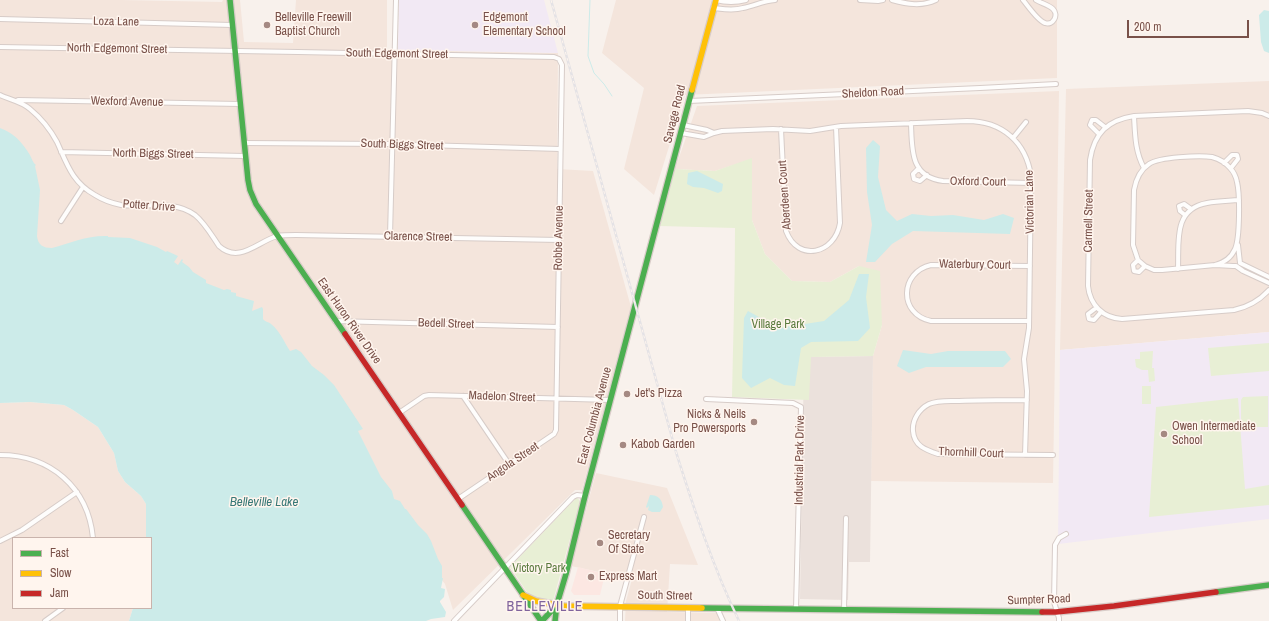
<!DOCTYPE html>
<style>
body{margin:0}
#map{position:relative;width:1269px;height:621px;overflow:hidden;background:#f8f1ec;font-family:"Archivo Narrow",sans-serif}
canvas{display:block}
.legend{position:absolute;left:12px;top:537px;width:140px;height:72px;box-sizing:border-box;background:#fff5ee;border:1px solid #c9b3ac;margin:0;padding:5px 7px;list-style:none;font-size:12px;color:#795149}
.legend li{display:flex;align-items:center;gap:8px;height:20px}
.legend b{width:20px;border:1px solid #c9b3ac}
.scale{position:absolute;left:1127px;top:20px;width:122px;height:18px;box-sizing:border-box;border:2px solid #795149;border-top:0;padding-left:5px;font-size:12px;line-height:14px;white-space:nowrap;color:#795149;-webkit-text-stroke:3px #fff5ee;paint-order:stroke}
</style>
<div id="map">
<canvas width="1269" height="621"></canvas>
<ul class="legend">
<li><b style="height:5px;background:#4caf50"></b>Fast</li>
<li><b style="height:5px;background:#ffc107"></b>Slow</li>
<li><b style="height:5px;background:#c62828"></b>Jam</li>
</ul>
<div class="scale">200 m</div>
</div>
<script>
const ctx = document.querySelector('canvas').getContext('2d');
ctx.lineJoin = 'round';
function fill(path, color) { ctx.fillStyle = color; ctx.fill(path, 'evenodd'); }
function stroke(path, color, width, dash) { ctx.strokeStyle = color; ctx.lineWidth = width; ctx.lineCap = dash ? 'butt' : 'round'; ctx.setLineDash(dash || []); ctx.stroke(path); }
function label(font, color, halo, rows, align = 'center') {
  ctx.font = font + ' "Archivo Narrow",sans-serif'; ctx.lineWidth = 3; ctx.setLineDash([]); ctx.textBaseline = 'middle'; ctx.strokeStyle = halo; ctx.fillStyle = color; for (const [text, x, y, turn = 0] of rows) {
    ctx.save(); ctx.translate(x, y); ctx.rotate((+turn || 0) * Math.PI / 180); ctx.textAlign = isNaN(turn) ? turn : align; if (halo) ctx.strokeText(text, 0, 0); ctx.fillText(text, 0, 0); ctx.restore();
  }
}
fill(new Path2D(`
 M0 0H121L222 2 223 0H240L244 42 293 43 296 0H387V50L558 53 557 169 593 171 631 307 582 490H575L453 610 445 584 223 307 38 257 0 150Z
 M616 0H1057V78L685 95 654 195 624 169 644 88 602 53Z
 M1269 81V332L1060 350 1066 89Z
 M1059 91 1053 483 871 481 873 356 882 325 859 266 830 282 792 281 765 254 752 220V159L715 171 675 169 697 106Z
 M30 402 64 405 73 410 98 427 114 453 118 471 125 482 141 496 146 504V538H13V608H133L129 621H0V403Z
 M596 473 667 488 698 565 670 564 667 612 719 613V621H625L626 601 632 579 571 566Z`), '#f4e5dc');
fill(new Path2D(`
 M578 567 605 574 600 595H574L571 591Z`), '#fce7e2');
fill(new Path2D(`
 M873 356 870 562H849L848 600 800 599 804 357Z`), '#ebe1dc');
fill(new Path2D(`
 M399 0H544L558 53 398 50Z
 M1269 332V519L1058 544 1060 350Z`), '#f2e9f4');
fill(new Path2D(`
 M752 158V220L765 254 792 281 830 282 859 266 880 271 882 325 873 356 811 357 809 400 732 397C733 340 735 284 735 228L660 226 675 169 715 171Z
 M1269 343V371L1211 376 1208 348Z
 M1153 351 1152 368H1154L1155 381 1149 382 1148 370H1142L1136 367 1135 359H1140V352Z
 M1142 386H1151V404H1142Z
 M1268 396V427H1241V400L1243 397Z
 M1238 398 1245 489 1269 485V505L1149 517 1156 407Z
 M578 498 580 502 553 601 537 599 529 595 510 567 575 499Z`), '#e8efd5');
fill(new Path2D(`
 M1264 10 1269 11V53L1264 51 1261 42 1259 15Z
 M0 128C15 134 21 141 30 155 32 159 33 163 36 165L35 166 40 190 37 236C38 245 43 248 52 248 70 243 88 235 108 236V237L130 238 157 247 166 252 167 251 178 256 174 262 178 265 182 259 183 260 182 262 189 267 193 272 206 280V283L224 290 227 289 231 290V292L236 293V296L254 301 252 311 262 307 263 309V319C265 322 269 322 271 324 280 331 284 342 290 351L296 349 301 352 312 366 324 375 334 385 363 429 358 431 381 477 392 491 394 499 400 501 405 509H406L418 525 427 534 431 541 438 559 442 566V578H443L441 588 445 589 444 597 440 601V602L446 612 445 617 431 619 426 621H129L133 608H151V538H146V504L141 496 125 482 118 471 114 453 98 427 73 410 64 405 30 402 0 403Z
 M873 140 880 146 878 177 886 210 897 221 912 214 931 216 953 215 984 220 1003 214 1014 218 1010 234 913 231 892 244 875 262H866L872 225 867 192 866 148Z
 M697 171 723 184 722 191 718 193 704 188 693 187 687 184 688 173Z
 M859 274H869L866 297 870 328 858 341 811 342 801 348 795 386 784 385 770 378 751 388 742 378 744 318 748 311 779 328 824 321 849 300Z
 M903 350 931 354 948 351H1005L1011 359 1003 367H926L909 373 897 366Z
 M650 495C658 495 662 499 663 507L660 512H652L648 510 649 506 647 508 646 507Z`), '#ccebe9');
stroke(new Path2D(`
 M590 0 588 56 594 73 604 84 612 96`), '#ccebe9', 1);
const street = new Path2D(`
 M716 0C727 3 735 3 746 0
 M860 0 878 1 883 0
 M892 0C907 4 921 7 936 0
 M1023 0C1028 6 1038 21 1045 23 1053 26 1059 15 1053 9 1049 5 1041 3 1036 0
 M713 8C723 9 733 11 743 8 754 6 763 1 775 0
 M0 19 232 25
 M0 47 298 52 554 57 559 59 562 65 556 430 554 434 458 499
 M0 95C10 100 21 101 30 109 41 118 50 129 57 142 67 164 72 182 95 195 103 200 111 203 121 205 144 208 174 199 195 215 205 223 212 236 219 246 239 264 257 242 277 236 283 235 290 235 296 235L559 240
 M18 100 240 104
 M689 101 980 88 1056 84
 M1134 116C1135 134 1135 152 1144 168
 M1269 116 1262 113 1248 111 1134 116C1108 120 1094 133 1090 160L1088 286C1090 305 1103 318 1122 319L1234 310C1248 307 1259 301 1269 290
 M911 123C912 149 910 177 943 181L1031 183
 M781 129 786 231C798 263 835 254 840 223L836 127
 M681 133 704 137 714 133 707 130 683 125
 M714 133 722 131 773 129 810 131 841 126 967 121C1002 121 1026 142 1031 176L1029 328 1024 359 1027 391 1025 455
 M1099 134 1090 125 1092 120H1096L1105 127
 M1013 138 1026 122
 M244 143 388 144 560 149
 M61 152 245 156
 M1224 163 1232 155H1237L1238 159 1231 168
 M919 168 913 174 914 179 920 181 927 175
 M1185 215 1180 211 1179 206 1184 204 1191 209
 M61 221 83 187
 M390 236 396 0
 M1238 245 1240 263 1269 277
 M1138 260 1133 265 1134 271 1139 272 1145 266
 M1215 265C1225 262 1231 258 1235 249 1240 238 1240 194 1237 182 1236 177 1234 172 1230 168 1226 163 1219 159 1212 157 1200 155 1159 157 1149 164 1140 170 1136 179 1134 190L1133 245 1138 260 1145 266 1154 270H1162L1215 265 1233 266H1236L1243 271 1269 283
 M1178 269C1179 242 1173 209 1207 203 1218 201 1228 201 1239 200
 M1096 308 1088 314 1089 319 1094 320 1101 312
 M335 321 558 327
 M1029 321H931C898 314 900 272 931 265L1030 266
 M463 396 509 464
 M706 399 793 403 801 407 796 609
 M1027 400C1004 400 982 400 959 401 949 401 938 400 929 404 919 409 912 420 913 431 914 446 926 450 938 454L1053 455
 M399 413 424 396 429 395 611 400
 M0 455C50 455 88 487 93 538
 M0 541 22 530 77 492
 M717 608 723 621
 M844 610 846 518
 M45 621 63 608
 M454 621 573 497 577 495 585 496
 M620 621V606L644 517
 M688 621V607
 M1059 621V618L1054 602 1055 545 1059 538 1066 534`);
const fast = new Path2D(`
 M230 0 248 180 250 190 256 204 345 334
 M462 505 541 621
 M1216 592 1269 585
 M702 608 1042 612
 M542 621 557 605
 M555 621 557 604 566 574 585 496 692 90`);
const slow = new Path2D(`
 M692 90 716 0
 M523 595 536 601 564 606 702 608`);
const jam = new Path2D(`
 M345 334 462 505
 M1042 612H1056L1114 606 1216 592`);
stroke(street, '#d7ccc8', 6);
stroke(fast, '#d8ccc8', 8);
stroke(slow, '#d8ccc8', 8);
stroke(jam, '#d8ccc8', 8);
stroke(street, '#fefdfc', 4);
stroke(fast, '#4caf50', 5.5);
stroke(slow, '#ffc107', 5.5);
stroke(jam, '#c62828', 5.5);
const rail = new Path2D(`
 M551 0 676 452C694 509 713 567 739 621`);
stroke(rail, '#e4e2e5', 2.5);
stroke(rail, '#fff5ee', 1, [3]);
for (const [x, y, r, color] of [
 [267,25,4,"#a58982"],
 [475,25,4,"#a58982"],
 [627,394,4,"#a58982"],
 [754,422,4,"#a58982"],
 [1164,434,4,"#a58982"],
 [623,445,4,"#a58982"],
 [600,543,4,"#a58982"],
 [591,577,4,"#a58982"]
]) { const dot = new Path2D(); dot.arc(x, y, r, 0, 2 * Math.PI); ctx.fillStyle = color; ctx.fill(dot); stroke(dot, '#fff5ee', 1.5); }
label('12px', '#795149', '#fff5ee', [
 ["Belleville Freewill",275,18],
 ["Baptist Church",275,32],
 ["Edgemont",483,18],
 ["Elementary School",483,32],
 ["Jet's Pizza",635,394],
 ["Nicks & Neils",746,415,"right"],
 ["Pro Powersports",746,429,"right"],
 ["Owen Intermediate",1172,427],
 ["School",1172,441],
 ["Kabob Garden",631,445],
 ["Secretary",608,536],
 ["Of State",608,550],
 ["Express Mart",599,577]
], 'left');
label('12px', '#795149', '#fff5ee', [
 ["Loza Lane",116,22,1],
 ["North Edgemont Street",117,49,1],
 ["South Edgemont Street",397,54,1],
 ["Sheldon Road",873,93,-3],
 ["Wexford Avenue",127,102,1],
 ["Savage Road",675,114,-76],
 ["South Biggs Street",402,145,2],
 ["North Biggs Street",153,154,1],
 ["Oxford Court",978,182,1],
 ["Aberdeen Court",785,195,-94],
 ["Victorian Lane",1030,202,-91],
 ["Potter Drive",149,206,4],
 ["Carmell Street",1089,221,-89],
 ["Clarence Street",418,237,1],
 ["Robbe Avenue",559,238,-89],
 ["Waterbury Court",975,265,1],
 ["East Huron River Drive",349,321,55],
 ["Bedell Street",446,324,2],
 ["Madelon Street",502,397,2],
 ["East Columbia Avenue",595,416,-75],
 ["Thornhill Court",971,453,2],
 ["Industrial Park Drive",800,460,-89],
 ["Angola Street",513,462,-34],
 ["South Street",665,596,1],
 ["Sumpter Road",1039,600,-2]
]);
label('12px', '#597a3d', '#fff5ee', [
 ["Village Park",778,325],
 ["Victory Park",539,569]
]);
label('italic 13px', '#387877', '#fff5ee', [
 ["Belleville Lake",264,503]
]);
ctx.letterSpacing = '1px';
label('14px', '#80649d', '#fff5ee', [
 ["BELLEVILLE",545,607]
]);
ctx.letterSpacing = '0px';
</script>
